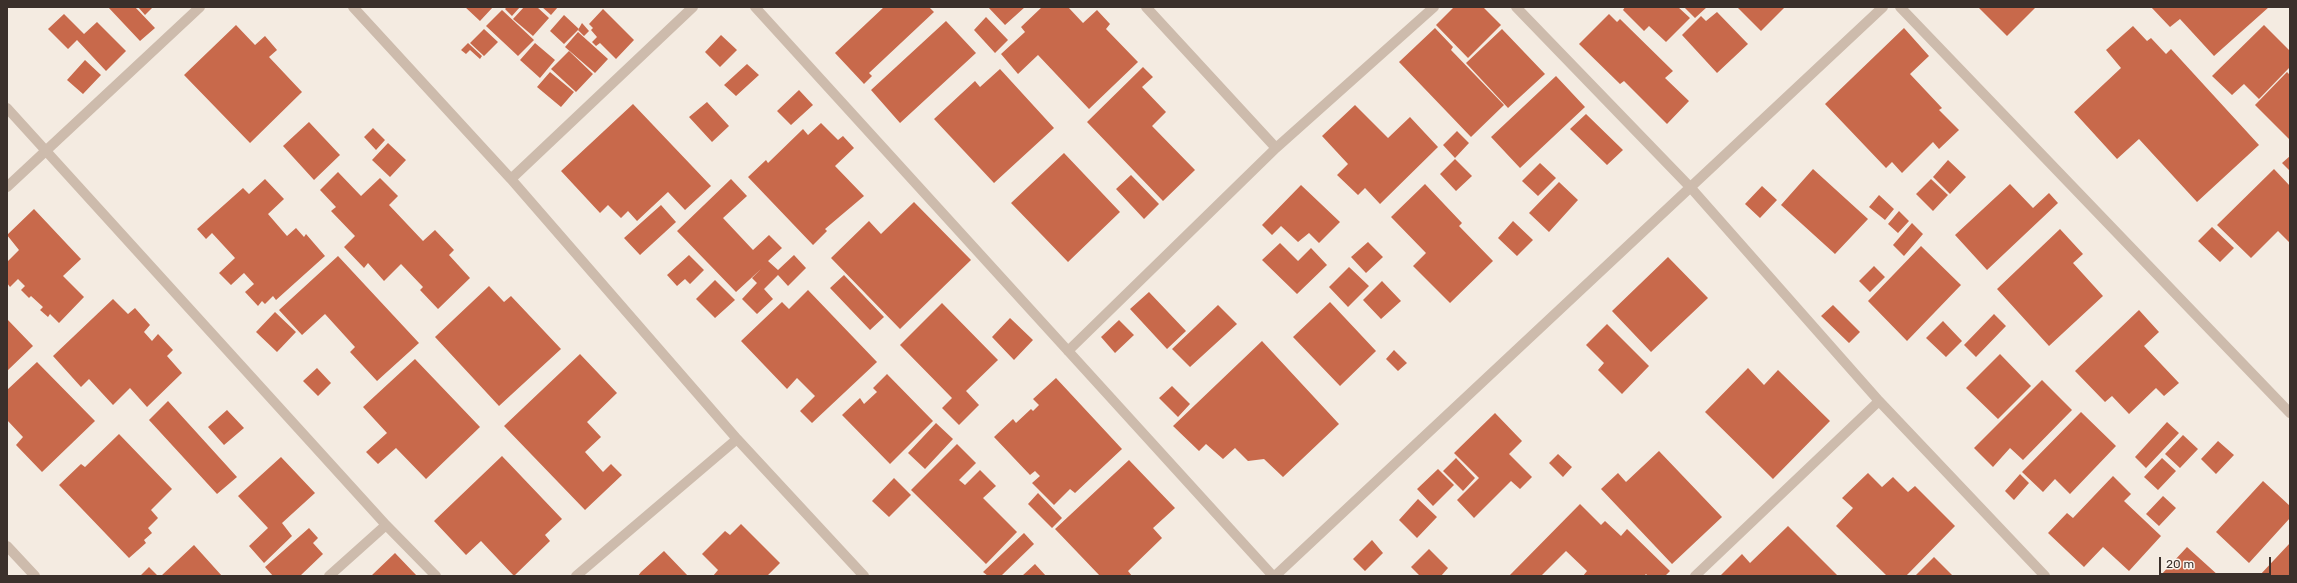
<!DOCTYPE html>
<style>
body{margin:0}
#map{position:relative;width:2297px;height:583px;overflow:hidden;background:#f4ebe1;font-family:Rubik,sans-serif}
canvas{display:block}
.frame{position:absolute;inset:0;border:8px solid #3b302b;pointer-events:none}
.scale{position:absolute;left:2159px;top:557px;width:112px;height:18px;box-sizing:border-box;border:2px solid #3b302b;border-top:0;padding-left:5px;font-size:12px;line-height:14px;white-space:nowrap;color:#3b302b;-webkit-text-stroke:3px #fbf5ee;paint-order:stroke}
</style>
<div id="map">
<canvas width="2297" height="583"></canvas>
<div class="frame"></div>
<div class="scale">20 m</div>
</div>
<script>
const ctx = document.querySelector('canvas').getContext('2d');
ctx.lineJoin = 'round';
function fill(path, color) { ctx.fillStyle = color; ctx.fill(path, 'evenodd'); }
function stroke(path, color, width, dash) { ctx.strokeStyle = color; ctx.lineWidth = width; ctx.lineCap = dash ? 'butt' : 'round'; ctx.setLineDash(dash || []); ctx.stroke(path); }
fill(new Path2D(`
 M108 7H135L155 28 140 41Z
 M138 7H153L145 15Z
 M465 7H493L480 21Z
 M507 7H520L512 16 505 9Z
 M524 7H537L549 18 533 36 513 19Z
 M542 7H558L551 15Z
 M884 7H929L934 12 869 73 872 76 864 84 835 53Z
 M988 7H1025L1005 25Z
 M1042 7H1068L1083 23 1097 10 1110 24 1106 29 1138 62 1089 109 1038 55 1018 74 1001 54 1025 32 1021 27Z
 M1454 7H1483L1501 25 1468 58 1436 25Z
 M1625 7H1678L1690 18 1666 42 1649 26 1644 31 1623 10Z
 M1684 7H1707L1695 18Z
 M1737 7H1785L1761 31Z
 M1978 7H2036L2007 36Z
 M2151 7H2269L2214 56 2180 19 2170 27Z
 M603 9 634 40 616 59 600 43 596 46 592 42 597 37 591 30 593 28 589 24Z
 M502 10 534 40 518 56 486 26Z
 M1717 12 1748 44 1717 73 1682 35 1701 16 1706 21Z
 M64 14 84 34 97 22 126 51 106 71 77 40 68 49 48 29Z
 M1609 14 1617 22 1620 19 1673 71 1665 78 1689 101 1667 124 1624 81 1620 84 1579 44Z
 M564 15 579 29 564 44 550 31Z
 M986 17 1008 40 995 53 974 30Z
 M946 21 976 53 900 123 871 90Z
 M582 23 589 31 584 36 578 30Z
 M236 25 255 45 265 36 277 50 269 57 302 92 250 143 184 75Z
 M2264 25 2290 51V67L2259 99 2244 84 2232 95 2212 76Z
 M2133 26 2147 41 2151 38 2166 54 2171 49 2259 145 2197 202 2139 139 2117 159 2074 112 2121 68 2106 50Z
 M1435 28 1453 47 1451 50 1504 105 1471 137 1399 62Z
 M1904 28 1929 56 1910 74 1942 108 1939 110 1959 130 1939 149 1933 142 1902 173 1892 162 1886 168 1825 104Z
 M484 29 498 42 484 56 470 43Z
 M1502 29 1545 74 1508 108 1466 63Z
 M578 32 608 59 595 73 565 47Z
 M721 35 737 50 720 67 705 52Z
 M468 43 482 56 480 59 470 50 466 54 461 50Z
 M535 43 555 60 540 78 520 60Z
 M569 51 593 74 576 92 551 69Z
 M85 60 101 75 83 94 67 80Z
 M747 64 759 75 736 96 724 85Z
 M1143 67 1153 77 1142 87 1166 112 1152 126 1195 170 1163 201 1087 122Z
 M1000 69 1054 128 994 183 934 119 975 81 980 87Z
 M550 72 574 92 561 107 537 87Z
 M2287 72 2290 75V140L2255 105Z
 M1556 76 1585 107 1520 168 1491 137Z
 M799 90 813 105 791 125 777 111Z
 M707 102 729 126 712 142 689 117Z
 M633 104 711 186 685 210 668 192 637 221 628 211 621 218 608 205 600 213 561 171Z
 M1355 105 1388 138 1410 117 1438 147 1380 204 1365 188 1358 195 1337 175 1348 164 1322 136Z
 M1586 114 1623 150 1607 165 1570 129Z
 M309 122 340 155 314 180 283 146Z
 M821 123 838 140 843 136 854 148 835 166 864 196 825 229 827 231 813 245 748 177 766 160 768 163 803 129 808 135Z
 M373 128 385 140 376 150 364 137Z
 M1457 131 1469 143 1455 158 1443 145Z
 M388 143 406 160 390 177 372 160Z
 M1064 153 1120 212 1068 262 1011 203Z
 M2290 156V171L2282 163Z
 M1455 159 1472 176 1456 191 1440 174Z
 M1948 160 1966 177 1950 194 1933 177Z
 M1540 163 1556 178 1538 196 1522 181Z
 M1813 169 1868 219 1835 254 1781 205Z
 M2274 169 2290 186V243L2278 231 2251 258 2217 225Z
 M338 172 361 196 380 178 398 196 389 205 423 241 435 230 454 250 449 255 470 278 438 309 420 290 423 287 401 264 384 281 368 263 364 268 344 247 355 236 331 211 336 207 320 190Z
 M1131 175 1159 204 1144 219 1116 189Z
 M265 179 284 199 268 214 287 236 296 228 304 237 306 234 325 256 276 300 273 296 265 304 262 301 258 306 245 292 254 284 244 273 231 285 219 273 235 258 212 233 206 239 197 229 243 188 249 194Z
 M731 179 747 196 723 218 753 250 769 235 782 248 768 261 778 270 794 255 806 268 788 286 778 275 764 289 773 299 757 314 742 299 757 283 752 278 761 269 736 292 677 231Z
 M1931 179 1948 195 1933 211 1916 194Z
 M1559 182 1578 200 1549 232 1529 213Z
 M1425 184 1462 223 1459 226 1493 261 1450 303 1413 266 1426 253 1391 217Z
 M2010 184 2033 208 2049 193 2058 203 1987 270 1955 235Z
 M1301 185 1340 222 1319 243 1309 233 1298 242 1281 226 1272 235 1262 225Z
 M1762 186 1777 200 1760 218 1745 204Z
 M1879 195 1894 209 1885 220 1869 207Z
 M914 202 971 260 900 329 831 258 869 221 881 234Z
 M661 205 676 222 640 255 624 238Z
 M34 209 81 259 63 276 84 297 59 323 50 314 48 317 40 310 43 307 31 296 29 298 21 290 25 286 18 279 10 287 7 283V262L19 250 7 235Z
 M1899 211 1909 221 1898 233 1888 224Z
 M1513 221 1533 240 1517 256 1498 238Z
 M1912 223 1923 234 1904 256 1893 245Z
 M2212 227 2234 248 2220 262 2198 241Z
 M2060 229 2083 254 2073 263 2103 296 2049 346 1997 289Z
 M1368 242 1383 257 1366 273 1351 257Z
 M1280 243 1298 261 1311 248 1327 265 1297 294 1262 260Z
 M1921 246 1961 285 1907 341 1868 301Z
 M689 255 704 270 690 284 685 279 677 286 667 275Z
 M338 256 419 343 377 381 350 352 355 347 325 314 302 335 279 310Z
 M1668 257 1708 298 1651 352 1612 311Z
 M1874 266 1885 277 1870 292 1859 281Z
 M1349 267 1369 286 1348 307 1329 287Z
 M844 275 884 317 870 330 830 288Z
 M715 280 735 300 715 318 696 299Z
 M1382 281 1401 301 1381 319 1363 300Z
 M489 286 504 302 511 296 561 349 499 406 435 337Z
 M808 290 877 362 812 423 800 411 815 396 797 378 787 389 741 341 782 302 789 309Z
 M1149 292 1186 331 1167 349 1130 309Z
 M113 299 128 314 135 308 150 325 144 332 152 341 158 334 173 350 167 356 182 373 147 407 130 388 113 405 89 379 81 387 53 356Z
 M1330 302 1376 351 1340 386 1293 337Z
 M942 303 998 360 966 391 979 405 959 425 942 408 952 398 900 345Z
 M1218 305 1237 324 1190 367 1172 349Z
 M1833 305 1860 332 1849 343 1821 316Z
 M2139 310 2159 332 2144 346 2179 383 2164 396 2156 388 2129 414 2112 396 2105 402 2075 371Z
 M275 312 296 332 277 352 256 332Z
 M1994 314 2006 326 1976 357 1964 345Z
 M1010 318 1033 340 1014 360 992 337Z
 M7 319 33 346 7 371Z
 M1119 320 1134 335 1115 353 1101 337Z
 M1943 321 1962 341 1946 357 1926 338Z
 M1607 324 1649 366 1622 394 1598 370 1604 363 1586 345Z
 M1262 341 1339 424 1283 477 1264 459 1248 461 1235 448 1223 459 1206 444 1199 451 1173 426Z
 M1394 350 1407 363 1398 371 1386 359Z
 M580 354 617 393 587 422 601 437 585 452 603 472 611 464 622 475 585 510 504 426Z
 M2000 354 2031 386 1998 419 1966 388Z
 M415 359 480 427 426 479 396 448 378 464 366 452 387 433 363 407Z
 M37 362 95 421 42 472 16 445 23 437 7 420V390Z
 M317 368 331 383 318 396 303 381Z
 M1748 368 1764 385 1778 370 1830 421 1773 479 1705 412Z
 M887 374 933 421 890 464 842 415 860 398 864 404 877 392 873 388Z
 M1056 378 1122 449 1075 493 1070 489 1054 505 1032 483 1040 476 1035 471 1030 475 994 437 1013 419 1016 423 1031 409 1033 411 1039 405 1033 399Z
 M2042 380 2072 410 2023 460 2010 448 1993 467 1974 448Z
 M1172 386 1190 404 1178 417 1159 398Z
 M168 401 237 477 217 494 149 420Z
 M227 410 244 428 224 445 208 427Z
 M2081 412 2116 446 2070 494 2055 479 2043 492 2022 472Z
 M1495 413 1522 441 1509 454 1532 477 1520 489 1511 481 1474 518 1457 500 1479 478 1454 453Z
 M2167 422 2179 433 2146 468 2135 457Z
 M936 423 953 439 925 469 908 453Z
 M119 434 172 489 151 510 158 518 148 528 152 533 144 540 146 543 129 558 59 485 81 464 85 467Z
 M2183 435 2198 449 2180 468 2165 454Z
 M2218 441 2234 455 2216 474 2201 459Z
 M957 444 976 463 959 480 965 485 980 470 996 486 983 498 1017 532 986 564 911 490Z
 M1659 451 1722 517 1672 564 1601 489 1618 473 1626 482Z
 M1558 454 1572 467 1563 477 1549 463Z
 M502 456 562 519 545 535 550 541 514 576 481 541 466 555 434 521Z
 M281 457 315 493 282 523 292 536 264 563 249 546 268 528 238 496Z
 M1456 458 1475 478 1463 491 1443 471Z
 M2162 458 2176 471 2158 490 2144 477Z
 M1129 460 1175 508 1153 528 1162 538 1128 571 1132 576H1100L1055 529Z
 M1438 469 1454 485 1433 506 1417 489Z
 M1868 473 1882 487 1893 477 1908 492 1915 486 1955 526 1906 576H1887L1836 526 1853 508 1842 498Z
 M2020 474 2029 483 2014 500 2005 491Z
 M2113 476 2131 494 2124 501 2161 536 2129 571 2103 547 2084 567 2048 533 2067 513 2073 518Z
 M894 478 911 495 889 517 872 501Z
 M2263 481 2290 506V518L2249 563 2216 532Z
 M1038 493 1062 518 1052 528 1028 504Z
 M2163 496 2176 508 2159 526 2146 514Z
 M1418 499 1437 517 1417 538 1399 520Z
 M1580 504 1601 525 1605 521 1621 536 1627 529 1670 571 1665 576H1648L1646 574 1644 576H1583L1587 571 1566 551 1541 576H1509Z
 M741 524 780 563 767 576H713L718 570 702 554 725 531 730 535Z
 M1788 526 1838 576H1720L1742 554 1750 563Z
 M309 528 318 538 313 543 323 554 300 576H273L265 567Z
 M1024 533 1034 544 1001 576H988L983 572Z
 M1372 540 1383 553 1365 571 1353 559Z
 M2290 543V576H2259Z
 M194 545 222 576H161Z
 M2187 547 2219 576H2160Z
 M1429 549 1448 568 1441 576H1420L1411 567Z
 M664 551 688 576H638L641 572Z
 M395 553 417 576H371Z
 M1934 557 1953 576H1915Z
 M1035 564 1046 576H1022Z
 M149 567 158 576H140Z`), '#c8694b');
stroke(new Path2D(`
 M353 7 511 179 737 439 864 576
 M755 7 1273 576
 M1146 7 1276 148
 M1516 7 1691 188 1879 401 2045 576
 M1900 7 2290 413
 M7 108 386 525 436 576
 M511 179 693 7
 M7 187 200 7
 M1068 351 1276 148 1434 7
 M7 546 35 576
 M329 576 386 525
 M576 576 737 439
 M1275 576 1883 7
 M1695 576 1879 401`), '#cdbbac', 10);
</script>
